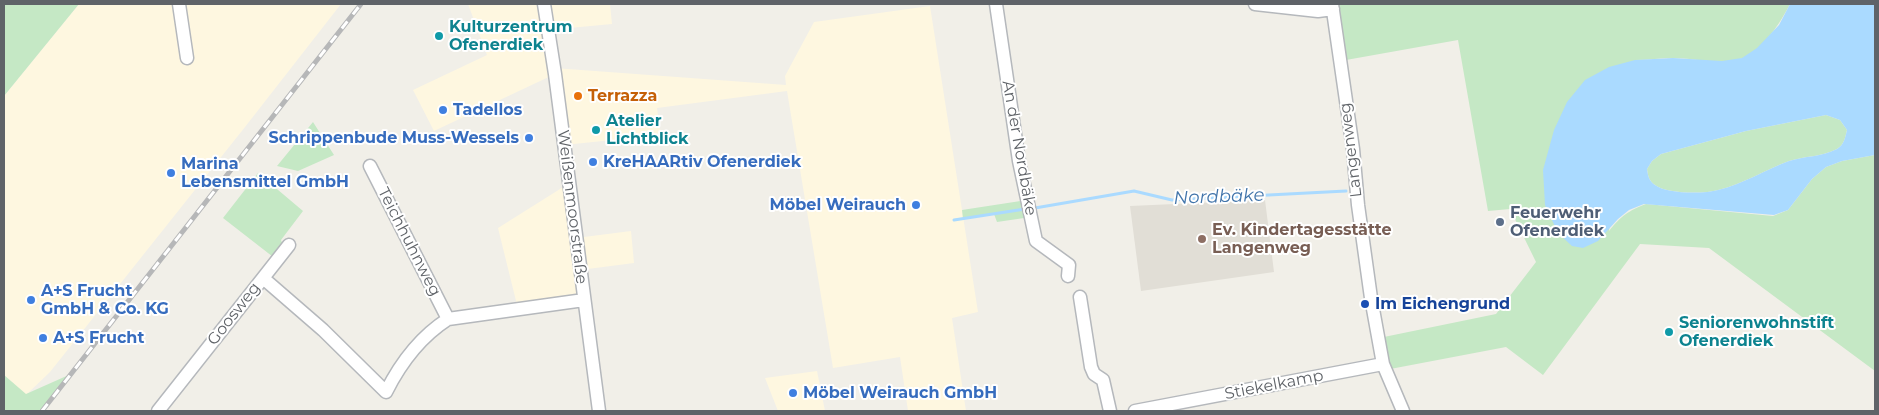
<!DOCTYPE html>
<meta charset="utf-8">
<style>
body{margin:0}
#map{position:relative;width:1879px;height:415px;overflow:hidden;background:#f1efe8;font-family:Montserrat,sans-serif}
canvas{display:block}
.frame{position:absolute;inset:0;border:5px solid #5f6368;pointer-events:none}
</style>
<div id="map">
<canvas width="1879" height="415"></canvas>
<div class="frame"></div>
</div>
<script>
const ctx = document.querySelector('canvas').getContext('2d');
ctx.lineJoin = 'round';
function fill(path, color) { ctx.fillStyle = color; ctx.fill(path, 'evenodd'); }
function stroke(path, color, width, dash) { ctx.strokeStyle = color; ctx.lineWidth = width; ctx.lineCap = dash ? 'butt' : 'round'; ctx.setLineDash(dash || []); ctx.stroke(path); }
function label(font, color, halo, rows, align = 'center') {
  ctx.font = font + ' Montserrat,sans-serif'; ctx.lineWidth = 4; ctx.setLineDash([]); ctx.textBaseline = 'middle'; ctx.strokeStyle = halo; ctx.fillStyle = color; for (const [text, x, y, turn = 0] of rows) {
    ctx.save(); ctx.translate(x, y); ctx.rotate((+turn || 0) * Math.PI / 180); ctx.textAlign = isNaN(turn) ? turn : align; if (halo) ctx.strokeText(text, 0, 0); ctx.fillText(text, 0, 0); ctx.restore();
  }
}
fill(new Path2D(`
 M79 4H341L245 127 50 372 26 395 4 375V96Z
 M468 4H610L612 24 548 30 554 68 786 85 785 76 814 22 930 6 978 312 952 318 966 411H908L900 357 833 368 787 91 657 108 661 135 564 145 555 74 434 131 413 90 487 55Z
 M568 184 576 238 631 231 634 263 580 270 584 300 518 309 498 228Z
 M817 371 825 411H778L765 378Z`), '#fef7e0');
fill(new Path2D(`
 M1265 200 1274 272 1141 291 1130 206Z`), '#e1ded6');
fill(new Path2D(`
 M4 4H79L4 96Z
 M1338 4H1790C1780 23 1764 49 1743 58 1724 66 1693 58 1673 58 1661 58 1648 60 1635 60L1609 231C1621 216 1628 211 1646 204L1773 216 1788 210 1812 179 1826 167 1842 161 1875 155V371L1709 248 1640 244 1543 375 1506 347 1385 370 1379 338 1496 314 1536 262 1510 209 1488 211 1458 40 1346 60Z
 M1826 115 1840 120 1847 130C1845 138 1844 145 1837 149 1822 157 1804 156 1789 161 1765 170 1743 184 1718 190 1705 194 1666 194 1655 185 1649 181 1648 176 1647 169L1652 161 1661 154 1746 131Z
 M313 122 334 155 298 171 277 166Z
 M258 173 303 211 281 240 285 250 277 260 223 218Z
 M1027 200 1031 217 997 222 994 214 963 219 962 210Z
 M71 374 42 411H4V375L26 394Z`), '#c5e8c5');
fill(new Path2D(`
 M1790 4H1875V155L1842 161 1826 167 1812 179 1788 210 1774 215 1644 204 1629 210 1618 219 1598 241 1583 248 1572 246 1558 233 1545 205 1543 170 1554 130 1567 102 1585 80 1609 67 1635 60 1673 58 1722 61 1742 58 1757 48 1779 25ZM1826 115 1840 120 1847 130C1845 138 1844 145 1837 149 1822 157 1804 156 1789 161 1765 170 1743 184 1718 190 1704 194 1666 194 1655 185 1649 181 1648 176 1647 169L1652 161 1661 154 1746 131Z`), '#aadaff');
stroke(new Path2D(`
 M1035 208 1134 191 1172 200 1346 191
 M954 220 1025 209`), '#aadaff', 3);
const minor = new Path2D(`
 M179 4 187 58
 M544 4 555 74 599 411
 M996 4 1019 161 1036 241 1069 265 1068 276
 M1255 4 1318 11 1333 9
 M1332 4 1353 149 1358 205 1371 298 1383 364 1403 411
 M370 166 448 319
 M263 278 289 245
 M1080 297 1091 367 1094 374 1103 380 1110 411
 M158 411 263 278 323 330 386 392C401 362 420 337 448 319L584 300
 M1135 411 1383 364`);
stroke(minor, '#b5b8bc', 15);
stroke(minor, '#fff', 12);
const rail = new Path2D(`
 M42 411 361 4`);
stroke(rail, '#b6b7b8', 5);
stroke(rail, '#fff', 3, [9]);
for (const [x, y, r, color] of [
 [439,36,5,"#0f9aa8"],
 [578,96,5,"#e8710a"],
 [443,110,5,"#3f7fe0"],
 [596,130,5,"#0f9aa8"],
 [529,138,5,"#3f7fe0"],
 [593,162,5,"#3f7fe0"],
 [171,173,5,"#3f7fe0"],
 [916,205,5,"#3f7fe0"],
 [1500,222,5,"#5c6f8a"],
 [1202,239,5,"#8d6e63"],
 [31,300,5,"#3f7fe0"],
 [1365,304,5,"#1a4fb4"],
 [1669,332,5,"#0f9aa8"],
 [43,338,5,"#3f7fe0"],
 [793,393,5,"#3f7fe0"]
]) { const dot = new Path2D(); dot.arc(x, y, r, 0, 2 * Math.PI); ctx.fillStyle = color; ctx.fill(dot); stroke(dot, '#fff', 2); }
label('bold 16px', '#0d838f', '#fff', [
 ["Kulturzentrum",449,27],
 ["Ofenerdiek",449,45],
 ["Atelier",606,121],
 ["Lichtblick",606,139],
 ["Seniorenwohnstift",1679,323],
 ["Ofenerdiek",1679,341]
], 'left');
label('bold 16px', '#c56008', '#fff', [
 ["Terrazza",588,96]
], 'left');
label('bold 16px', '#366cbe', '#fff', [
 ["Tadellos",453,110],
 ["Schrippenbude Muss-Wessels",519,138,"right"],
 ["KreHAARtiv Ofenerdiek",603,162],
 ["Marina",181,164],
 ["Lebensmittel GmbH",181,182],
 ["Möbel Weirauch",906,205,"right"],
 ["A+S Frucht",41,291],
 ["GmbH & Co. KG",41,309],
 ["A+S Frucht",53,338],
 ["Möbel Weirauch GmbH",803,393]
], 'left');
label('16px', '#5f6368', '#fff', [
 ["An der Nordbäke",1019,148,80],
 ["Langenweg",1351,150,-97],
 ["Weißenmoorstraße",572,207,83],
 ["Teichhuhnweg",409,242,63],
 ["Goosweg",234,314,-52],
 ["Stiekelkamp",1274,385,-11]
]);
label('bold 16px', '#4e5e75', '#fff', [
 ["Feuerwehr",1510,213],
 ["Ofenerdiek",1510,231]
], 'left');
label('bold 16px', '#785e54', '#fff', [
 ["Ev. Kindertagesstätte",1212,230],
 ["Langenweg",1212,248]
], 'left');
label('bold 16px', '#164399', '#fff', [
 ["Im Eichengrund",1375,304]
], 'left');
label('italic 18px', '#4174aa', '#fff', [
 ["Nordbäke",1219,197,-2]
]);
</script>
